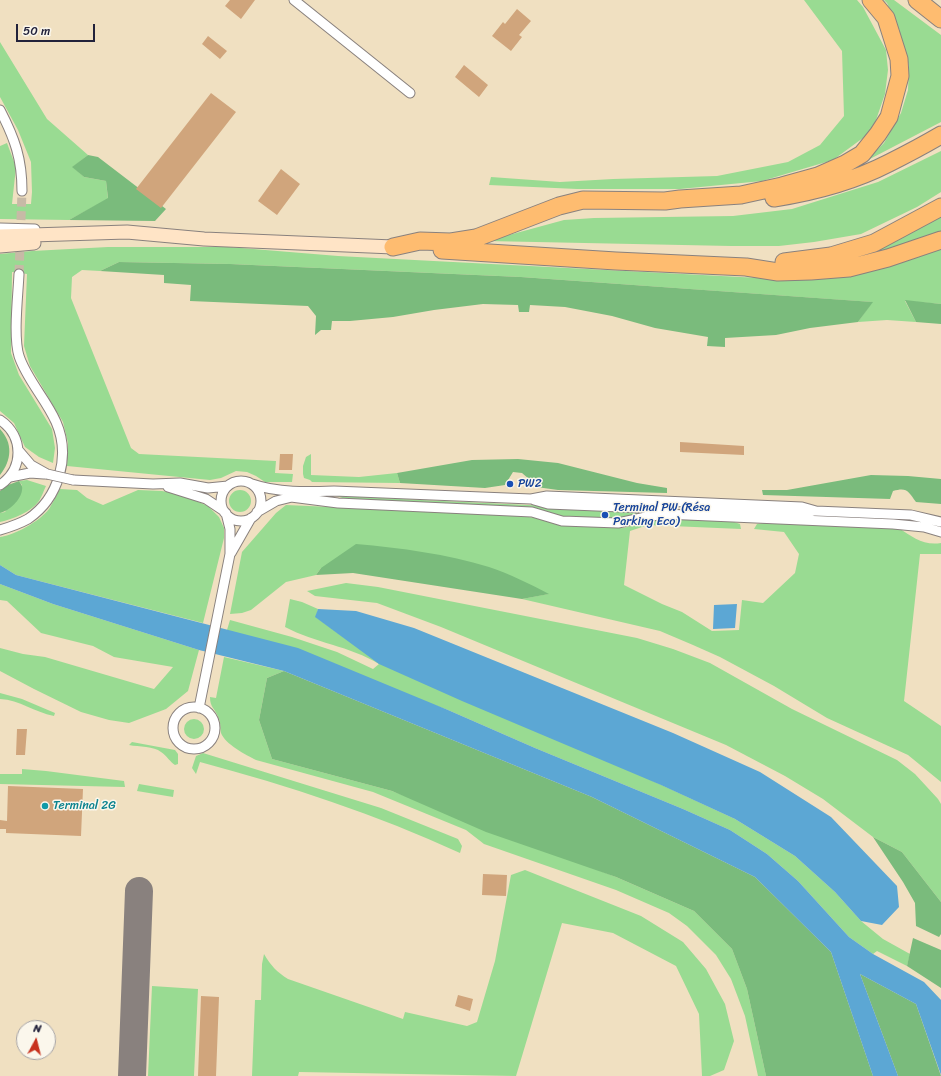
<!DOCTYPE html>
<meta charset="utf-8">
<style>
body{margin:0}
#map{position:relative;width:941px;height:1076px;overflow:hidden;background:#f0e0c1;font-family:Sriracha,sans-serif}
canvas{display:block}
.north{position:absolute;left:16px;top:1020px;width:40px;height:40px;box-sizing:border-box;background:#fbf7ec;border:1px solid #a4a2a5;border-radius:50%;rotate:7deg;font-size:11px;font-weight:700;line-height:16px;text-align:center;color:#22223b}
.north::after{content:'';display:block;margin:auto;width:14px;height:18px;background:#c8321e;clip-path:polygon(50% 0,100% 100%,50% 72%,0 100%)}
.scale{position:absolute;left:16px;top:24px;width:79px;height:18px;box-sizing:border-box;border:2px solid #22223b;border-top:0;padding-left:5px;font-size:12px;line-height:14px;white-space:nowrap;color:#22223b;-webkit-text-stroke:3px #fbf7ec;paint-order:stroke}
</style>
<div id="map">
<canvas width="941" height="1076"></canvas>
<div class="north">N</div>
<div class="scale">50 m</div>
</div>
<script>
const ctx = document.querySelector('canvas').getContext('2d');
ctx.lineJoin = 'round';
function fill(path, color) { ctx.fillStyle = color; ctx.fill(path, 'evenodd'); }
function stroke(path, color, width, dash) { ctx.strokeStyle = color; ctx.lineWidth = width; ctx.lineCap = dash ? 'butt' : 'round'; ctx.setLineDash(dash || []); ctx.stroke(path); }
function label(font, color, halo, rows, align = 'center') {
  ctx.font = font + ' Sriracha,sans-serif'; ctx.lineWidth = 3; ctx.setLineDash([]); ctx.textBaseline = 'middle'; ctx.strokeStyle = halo; ctx.fillStyle = color; for (const [text, x, y, turn = 0] of rows) {
    ctx.save(); ctx.translate(x, y); ctx.rotate((+turn || 0) * Math.PI / 180); ctx.textAlign = isNaN(turn) ? turn : align; if (halo) ctx.strokeText(text, 0, 0); ctx.fillText(text, 0, 0); ctx.restore();
  }
}
fill(new Path2D(`
 M804 0H857L863 7 886 50 888 70 885 94 876 120 867 135 833 160 762 181 680 189H577L489 185 491 177 560 182 613 179 717 176 788 162 820 145 844 116 842 51Z
 M884 0H894L941 35V122L866 161 884 143 901 113 908 90 909 66 899 29 887 3Z
 M0 42 47 119 88 155 73 167 84 177 106 181 108 199 69 220 0 219V146L7 143 16 167 12 204H31L32 192 31 162 18 130 0 97Z
 M941 151V192L917 207 861 234 814 242 779 246H731L487 241 564 220 594 218 733 216 792 209 878 182Z
 M941 211V234L908 245 838 263Z
 M108 247H229L338 256 798 280 851 274 941 248V304L905 301 916 322 887 320 858 322 872 302 521 277 230 264 119 262 100 271 82 270 72 277 71 298 131 448 139 454 276 461 275 473 293 474 292 482H265L256 476 247 472 236 471 221 478 210 480 67 466 68 443 63 422 30 366 24 346 27 274 12 272 11 353 19 375 52 429 55 448 53 463 39 457 25 447 14 423 0 411V254L32 251Z
 M311 454V475L359 477 397 473 400 483 312 482 310 480 304 478 303 474V466L306 457Z
 M27 480 46 486C44 490 42 496 39 501 31 512 13 519 0 522V513L5 512 22 485 19 481Z
 M60 489 77 490 87 498 103 505 138 490 162 491 182 495 208 506 219 517 224 528V538L203 623 16 575 0 565V537C15 535 40 521 49 509 53 502 57 495 60 489Z
 M229 501a11 11 0 1 1 22 0a11 11 0 1 1-22 0Z
 M337 496 655 511 619 519 562 517 351 501Z
 M286 505 511 515 537 518 560 524 623 528 665 517 734 522 740 524 741 529 648 525 630 531 624 585 662 604 682 612 712 631 739 630 742 600 763 603 795 573 799 554 784 532 754 529 757 524 764 523 899 528C912 537 924 546 941 543V554H920L904 701 941 726V782L908 755 827 718 774 686 720 657 693 645 660 631 522 599 548 594 321 568 316 575 286 582 251 610 242 613 230 614 242 552 276 513Z
 M346 583 378 587 637 638 673 649 710 663 792 709 897 760 915 774 938 799 941 804V902L902 852 873 837 823 799 785 776 726 745 441 627 377 603 315 596 307 591Z
 M0 584 53 604 199 650 188 691 166 709 129 723 109 720 81 712 34 689 0 671V648L23 654 45 657 154 689 173 667 114 657 93 646 41 633 7 601 0 600Z
 M290 599 302 602 318 609 316 617 346 639 735 819 795 856 835 892 861 921 883 939 910 954 907 966 877 951 873 954 849 937 798 881 767 854 730 830 683 809 535 748 448 710 227 630 230 620 292 637 337 652 373 669 379 664C350 646 315 643 285 627Z
 M224 657 284 671 267 678 259 720 272 759 392 791 616 877 694 911 732 949 747 989 766 1076H758L745 1016 731 979 716 955 687 926 669 913 616 890 484 844 466 830 373 792 256 760C246 755 225 744 221 733 220 727 221 722 218 717 215 708 210 708 210 697L216 698Z
 M0 693 22 699 55 713 54 716C34 712 20 700 0 699Z
 M184 729a10 10 0 1 1 20 0a10 10 0 1 1-20 0Z
 M132 742 175 750 178 754V764L175 765C170 762 167 756 161 752 154 746 139 747 129 745Z
 M203 753 381 808 458 839 462 846 460 853C376 814 289 786 200 762L196 774 192 768 196 756Z
 M22 769 46 771 124 781 125 787 0 784V774H22Z
 M139 784 174 790 173 797 137 791Z
 M525 870 641 916 683 942 706 969 725 1004 734 1041 724 1070 710 1076H702L699 1014 676 966 613 933 562 923 516 1076 299 1072 298 1076H252L255 1000H261L262 964 264 954C271 966 277 972 288 979L403 1019 405 1012 467 1026 477 1022 495 961 511 875Z
 M152 986 198 989 194 1076H148Z`), '#99db92');
fill(new Path2D(`
 M88 155 98 157 166 209 155 221 69 220 108 198 106 181 84 177 72 167Z
 M119 262 230 264 521 277 873 302 858 322 810 328 776 335 725 338V347L707 346 708 337 655 328 612 316 565 307 530 305 529 312H519L518 305 483 304 434 310 393 317 350 321H332L331 330H321L315 335 316 316 308 306 190 301 191 285 164 283V275L100 271Z
 M905 300 941 304V324L916 322Z
 M0 429C13 443 12 460 0 475Z
 M518 459 558 463 637 483 667 488V493L558 490 529 486V479L522 473 513 472 505 485 485 488 400 483 397 473 472 460Z
 M871 475 908 476 941 479V504L916 502C908 491 907 487 893 491L890 499 763 495 762 490H787Z
 M19 481C21 484 23 487 22 490 21 500 9 511 0 513V491L8 485Z
 M356 544C401 548 447 554 489 567 510 574 530 584 549 594L522 599 353 573 316 575 321 568Z
 M284 671 592 797 755 877 831 952 873 1076H766L747 989 732 949 694 911 616 877 486 832 392 791 272 759 259 720 267 678Z
 M873 837 902 852 941 902V934L939 937 916 926 915 903 903 882Z
 M913 938 941 950V988L907 966Z
 M860 974 916 1004 941 1076H898Z`), '#7abb7c');
fill(new Path2D(`
 M0 565 16 575 298 648 448 710 535 748 683 809 730 830 767 854 798 881 849 937 873 954 924 982 941 1000V1075L916 1004 860 974 898 1076H873L831 952 755 877 592 797 284 671 199 650 53 604 0 584Z
 M737 604 735 628 713 629 714 605Z
 M318 609 356 611 414 628 673 733 760 772 831 817 897 886 899 907 882 925 861 921 835 892 795 856 735 819 661 785 462 701 379 664 315 617Z`), '#5ca7d4');
stroke(new Path2D(`
 M132 1076 139 891`), '#89817e', 28);
fill(new Path2D(`
 M230 0H255L241 19 225 6Z
 M517 9 531 21 519 35 522 37 511 51 492 36 503 22 505 24Z
 M208 36 227 51 220 59 202 44Z
 M464 65 488 85 479 97 455 77Z
 M211 93 236 112 161 208 136 189Z
 M281 169 300 184 277 215 258 201Z
 M680 442 744 446V455L680 452Z
 M280 454H293L292 470H279Z
 M17 729H27L25 755H16Z
 M8 786 83 789 81 836 6 833V829H0V820L7 821Z
 M483 874 507 875 506 896 482 895Z
 M458 995 473 999 470 1011 455 1006Z
 M201 996 219 997 216 1076H198Z`), '#d0a57c');
stroke(new Path2D(`
 M19 274 22 191`), '#c7baa6', 9, [9, 4.5]);
const street = new Path2D(`
 M294 0 410 93
 M0 110C15 139 22 159 22 191
 M0 228 35 229
 M0 420C24 436 24 469 0 485
 M19 451 31 465 47 474
 M10 477 30 473 44 474
 M73 480 153 484 180 483 208 488 228 486
 M221 501a20 20 0 1 1 40 0a20 20 0 1 1-40 0Z
 M252 484C278 493 307 492 334 491L531 499 547 496 802 507 816 511 911 515 941 522
 M168 487 206 499 224 511
 M291 497 338 503 532 512 562 521 618 523 646 517 664 514 893 524 924 527 941 532
 M534 500 548 504 670 509
 M707 510 803 514 814 511
 M257 512 276 501 296 496
 M0 530C10 527 19 524 28 519 59 498 71 456 56 422 46 399 27 380 19 356 13 336 18 296 19 274
 M231 553 251 518
 M173 728a21 21 0 1 1 42 0a21 21 0 1 1-42 0Z
 M199 708 230 554V529L226 513`);
const secondary = new Path2D(`
 M0 236 127 232 204 239 393 247
 M0 246 34 243`);
const highway = new Path2D(`
 M917 0 941 19
 M774 198C813 192 854 181 889 163 907 154 924 145 941 135
 M393 247 420 241 451 242 476 238 559 206 583 200 665 201 680 199 741 195 782 186 818 176 845 164 862 154 878 134 889 117 900 76 899 59 886 18 871 0
 M442 250 616 261 746 267 778 272 811 271 849 268 888 258 941 240
 M784 262 831 256 874 243 941 207`);
stroke(street, '#89817e', 11);
stroke(secondary, '#89817e', 15);
stroke(highway, '#89817e', 19);
stroke(street, '#fff', 9);
stroke(secondary, '#ffe4c6', 13);
stroke(highway, '#febc70', 17);
const streetBridge = new Path2D(`
 M47 474 73 480`);
stroke(streetBridge, '#89817e', 11, []);
stroke(streetBridge, '#fff', 9);
for (const [x, y, r, color] of [
 [510,484,4,"#1a4fb4"],
 [605,515,4,"#1a4fb4"],
 [45,806,4,"#0f9aa8"]
]) { const dot = new Path2D(); dot.arc(x, y, r, 0, 2 * Math.PI); ctx.fillStyle = color; ctx.fill(dot); stroke(dot, '#fbf7ec', 1.5); }
label('12px', '#164399', '#fbf7ec', [
 ["PW2",518,484],
 ["Terminal PW (Résa",613,508],
 ["Parking Eco)",613,522]
], 'left');
label('12px', '#0d838f', '#fbf7ec', [
 ["Terminal 2G",53,806]
], 'left');
</script>
